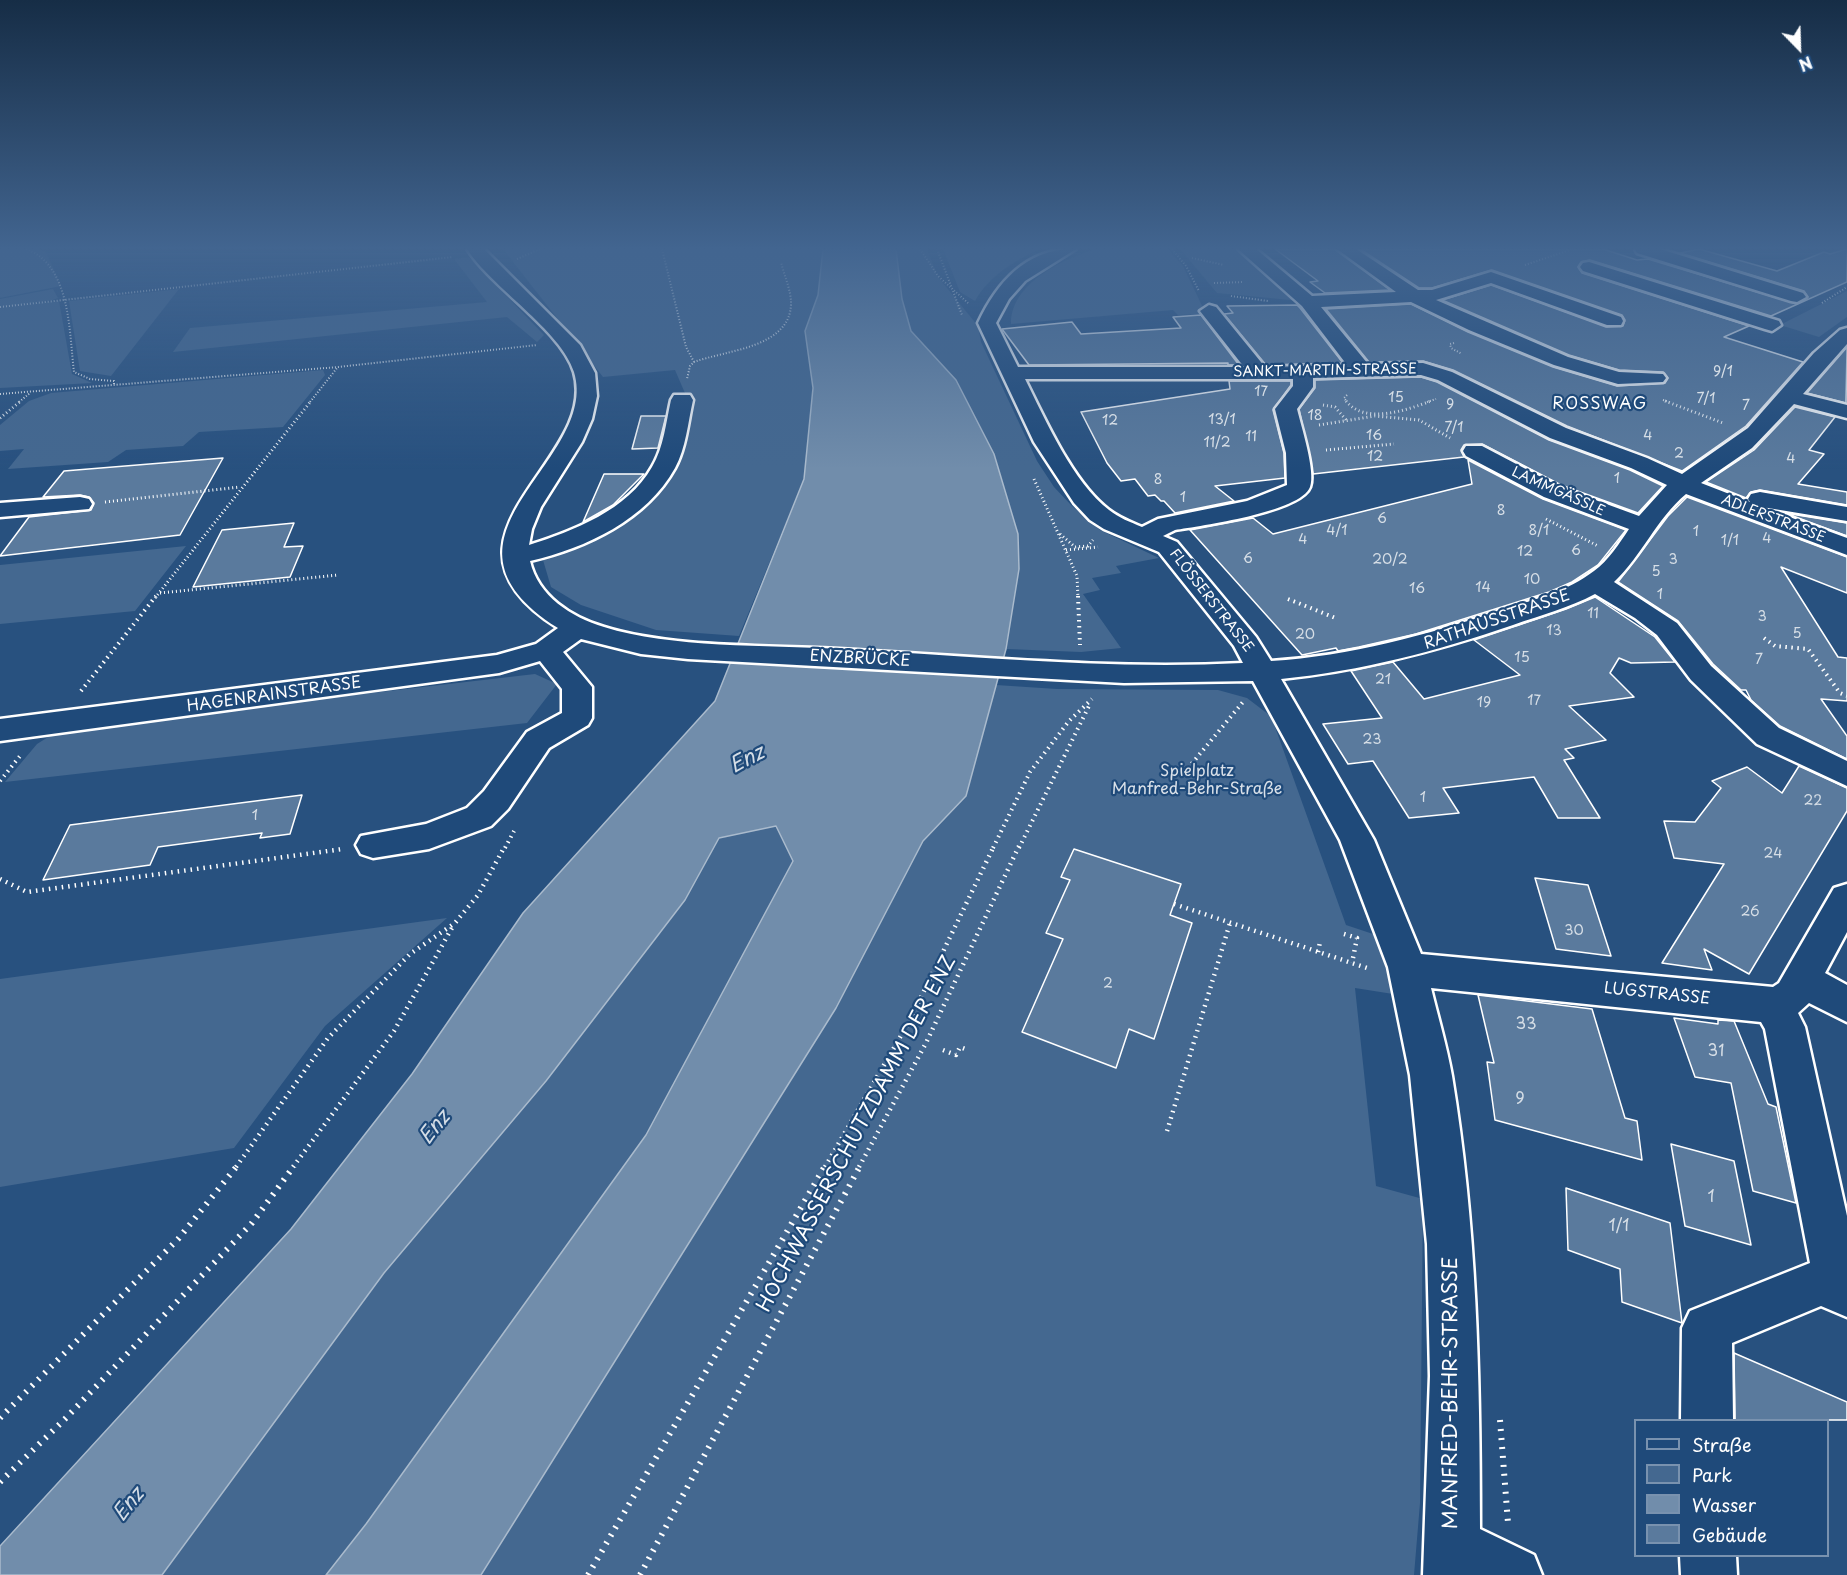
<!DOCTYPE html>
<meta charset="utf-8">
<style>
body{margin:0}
#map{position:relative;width:1847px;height:1575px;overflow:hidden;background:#28517f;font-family:"Playpen Sans",sans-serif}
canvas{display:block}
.legend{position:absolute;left:1634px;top:1419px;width:195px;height:138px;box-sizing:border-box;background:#1f4a7a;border:2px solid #7992af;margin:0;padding:8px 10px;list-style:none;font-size:18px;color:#fff}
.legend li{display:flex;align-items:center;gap:12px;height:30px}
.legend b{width:30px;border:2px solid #7992af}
.north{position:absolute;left:1769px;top:18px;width:60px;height:60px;-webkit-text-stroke:4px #1f4a7a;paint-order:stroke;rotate:157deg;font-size:16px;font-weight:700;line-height:24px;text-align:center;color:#fff}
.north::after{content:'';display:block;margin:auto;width:21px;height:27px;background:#fff;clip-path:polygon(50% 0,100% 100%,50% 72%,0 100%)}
</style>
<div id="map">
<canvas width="1847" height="1575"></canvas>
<ul class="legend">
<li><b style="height:8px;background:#1f4a7a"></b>Straße</li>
<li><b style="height:16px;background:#446890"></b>Park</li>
<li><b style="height:16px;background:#718dab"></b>Wasser</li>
<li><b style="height:16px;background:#5a7a9d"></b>Gebäude</li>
</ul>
<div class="north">N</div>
</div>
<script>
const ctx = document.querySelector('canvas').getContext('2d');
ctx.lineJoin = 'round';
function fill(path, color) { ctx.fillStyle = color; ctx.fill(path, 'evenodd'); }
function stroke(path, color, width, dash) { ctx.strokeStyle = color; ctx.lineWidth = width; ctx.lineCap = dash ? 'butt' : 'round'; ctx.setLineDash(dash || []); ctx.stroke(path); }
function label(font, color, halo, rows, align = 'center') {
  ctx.font = font + ' "Playpen Sans",sans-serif'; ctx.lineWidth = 4.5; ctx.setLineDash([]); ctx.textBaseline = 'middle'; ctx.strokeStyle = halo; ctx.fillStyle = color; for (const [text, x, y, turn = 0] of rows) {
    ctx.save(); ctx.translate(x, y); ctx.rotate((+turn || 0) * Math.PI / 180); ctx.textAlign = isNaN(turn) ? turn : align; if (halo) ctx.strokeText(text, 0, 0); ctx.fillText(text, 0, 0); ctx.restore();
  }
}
fill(new Path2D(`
 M0 249H37L46 252 61 286 0 298Z
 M503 249H927L938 277 978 326 981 342 1037 461 1054 487 1072 506 1100 530 1159 558 1116 566 1121 573 1092 578 1100 590 1083 594 1121 648 1081 652 1006 649 1019 569 1018 534 994 454 956 380 911 331 806 328 813 388 804 479 739 636 656 630 581 605 551 587 543 560 647 489 688 400 675 370 603 377Z
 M943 249H1041C1015 260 989 276 975 301L960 292Z
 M1095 249H1168L1183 266 1206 314 1178 315 1173 310 1011 324C1011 283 1062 260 1095 249Z
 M1180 249H1241L1301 301 1217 293Z
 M469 257 544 335 537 342 507 317 173 352 190 328 487 302 454 259Z
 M53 289 58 298 53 300 16 305 59 301 72 374 92 383 0 388V299Z
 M179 289 111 376 80 371 69 301Z
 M1847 291V317L1819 337 1780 325Z
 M323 370 325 375 283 427 199 432 183 446 126 450 108 462 8 469 24 449 0 451V425L29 401 51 393Z
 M186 546 135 611 0 624V565Z
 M535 674 557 684 527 723 5 782 37 744 61 729Z
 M996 685 1057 689 1218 690 1247 698 1268 714 1274 724 1346 925 1376 935 1393 994 1355 988 1376 1186 1423 1199 1420 1503 1414 1575H481L836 1008 923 841 966 796Z
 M776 826 793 861 646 1135 366 1524 326 1575H162L384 1273 546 1081 685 900 719 838Z
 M447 918 325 1026 234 1148 0 1187V979Z`), '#446890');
const water = new Path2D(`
 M823 249H896L902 299 911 331 956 380 994 454 1018 534 1019 569 1006 649 966 796 923 841 836 1008 481 1575H326L366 1524 646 1135 793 861 776 826 719 838 685 900 546 1081 384 1273 162 1575H0V1546L291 1229 412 1074 523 913 715 701 804 479 813 388 805 331 818 295Z`);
fill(water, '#718dab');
stroke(water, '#aabbcd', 1.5);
const building = new Path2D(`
 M1275 249H1335L1390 290 1325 293 1310 282 1318 281Z
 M1360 249H1603L1637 260 1648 259 1797 304 1808 297 1804 291 1680 253 1699 249 1777 271 1824 252 1830 254 1847 249V282L1771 316 1590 260 1581 262 1578 267 1582 273 1749 326 1724 337 1803 362 1746 426 1682 471 1567 426 1453 370 1423 361 1369 362 1326 309 1411 304 1468 332 1553 367 1617 386 1665 383 1668 378 1663 372 1619 370 1569 355 1442 300 1491 285 1606 327 1623 326 1625 320 1622 315 1492 270 1432 288H1419Z
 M1297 305 1300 308 1343 363 1266 365 1224 314 1233 313 1227 306Z
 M1201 315 1239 365H1228V363L1029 365 1002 329 1072 322 1081 334 1181 328 1173 317Z
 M1847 347 1846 403 1807 393Z
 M1421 377 1437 382 1549 440 1630 470 1663 486 1638 513 1561 485 1482 444 1464 445 1461 450 1464 457 1313 474 1299 409 1315 388V380Z
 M1229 381H1291V385L1273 410 1284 453 1285 478 1215 486 1234 501 1175 513 1164 501H1161L1155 495 1148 496 1135 479 1121 481 1107 463 1081 412 1230 389Z
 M1795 407 1835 417 1809 450 1824 454 1798 484 1847 492V505L1760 490 1751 492 1746 498 1706 482 1754 450Z
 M641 416H666L658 448 632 449Z
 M223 458 180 535 0 556 29 517 91 510 94 503 89 497 80 495 43 497 64 471Z
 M1468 460 1543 499 1626 530 1598 565 1572 582 1549 592 1416 634 1359 647 1338 651 1336 648 1302 655 1190 530 1253 518 1273 534 1472 484Z
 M604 474H644L613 505 583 522Z
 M1687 497 1847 557V593L1781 567 1838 657 1847 658V701L1821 699 1847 736V759L1780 726 1751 700 1746 690H1741L1713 664 1678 621 1618 582 1668 516Z
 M1785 513 1847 523V536Z
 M294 523 284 547 303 546 290 577 193 587 222 530Z
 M1595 597 1655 637 1675 662 1631 663 1619 658 1610 673 1634 697 1569 706 1606 740 1565 749 1574 758 1564 760 1600 818H1558L1534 777 1443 788 1459 813 1409 818 1373 761 1348 764 1323 724 1382 718 1351 671 1393 662 1424 699 1520 675 1474 640 1566 609Z
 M1799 766 1847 788V811L1749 974 1704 949 1712 970 1662 963 1724 864 1674 858 1664 821 1695 822 1721 788 1712 781 1747 767 1782 793Z
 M302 795 290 834 260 838 262 833 158 847 150 865 43 880 70 825Z
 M1074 849 1181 884 1170 915 1192 923 1154 1039 1129 1029 1116 1068 1022 1032 1063 939 1046 933 1070 880 1061 877Z
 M1535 878 1588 885 1611 956 1556 949Z
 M1478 995 1592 1009 1625 1118 1637 1121 1642 1160 1495 1120 1487 1062 1494 1063Z
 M1674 1018 1718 1024V1020L1734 1021 1768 1104 1776 1107 1796 1203 1753 1191 1731 1083 1695 1077Z
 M1671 1144 1734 1161 1751 1245 1685 1226Z
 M1566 1188 1670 1223 1682 1323 1622 1302 1620 1269 1568 1250Z
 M1734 1353 1847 1402V1420H1735Z`);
fill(building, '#5a7a9d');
stroke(building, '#fff', 1.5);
const minor = new Path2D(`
 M467 249H484L580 345 595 373 597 396 592 419 582 442 541 507 532 529 529 545C573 531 628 510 652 467 664 447 666 422 671 400L674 395H690L693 400C688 422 686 448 675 468 646 520 586 548 530 561 538 596 571 617 604 627 670 648 768 645 839 649 973 656 1108 670 1243 663L1234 646 1159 552 1104 529 1090 520 1074 503 1034 442 978 323C997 282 1028 247 1076 249L1025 281 1009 299 996 323 1018 367H1244L1200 311 1209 305 1216 307 1265 367 1347 365 1302 306 1238 249H1256L1312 296 1396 292 1337 249H1356L1418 290H1432L1491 272 1621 317 1623 321 1621 325H1607L1491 283 1436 300 1568 357 1619 372 1663 374 1666 378 1663 382 1618 384 1554 365 1469 330 1411 302 1321 307 1368 364 1423 363 1452 372 1566 428 1647 458 1682 474 1748 428 1814 353 1840 330 1847 328V344L1803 394 1847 405V418L1794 404 1752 448 1701 483 1750 502 1748 499 1751 494 1760 492 1847 507V521L1762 507 1847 538V555L1686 494C1656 519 1642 556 1614 582L1677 623 1711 666 1779 728 1847 761V786L1757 744 1691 680 1657 635 1635 618 1595 594C1569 608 1541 615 1513 625 1437 651 1362 671 1281 679L1374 840 1421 954 1773 987 1779 983 1834 888 1847 884V932L1825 973 1847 985V1022L1809 1003 1798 1013 1805 1027 1847 1216V1317L1821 1306 1732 1343 1733 1420H1681L1682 1328 1690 1311 1810 1263 1765 1029 1761 1022 1431 988C1438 1017 1447 1047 1452 1076 1477 1227 1480 1376 1480 1529L1534 1555 1542 1575H1423L1430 1376 1427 1244 1410 1075 1388 967 1340 840 1253 681 1124 683 688 659 641 654 581 639 563 652 592 687V718L588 725 549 748 508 809 491 826 429 849 373 858 361 854 356 845 361 836 426 824 467 808 484 791 527 732 562 713V689L540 661 499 673 0 741V719L497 655 536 644 558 628C413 536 601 462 574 372 561 330 491 287 467 249ZM1421 375 1438 380 1550 438 1631 468 1667 485 1639 516 1560 487 1482 446H1466L1463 451 1466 456 1544 497 1629 529C1619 544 1609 560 1594 571 1568 591 1533 600 1502 610 1426 635 1351 656 1271 661L1256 637 1177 542 1163 536 1175 530C1200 526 1301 512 1310 487 1316 472 1301 426 1297 409L1313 387V378ZM1025 379H1293V386L1275 409 1286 453 1287 485 1247 501 1158 519 1142 527C1130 522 1119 518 1109 510 1073 483 1045 419 1025 379Z
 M1635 249H1660L1803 293 1806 297 1797 302 1791 301 1637 253Z
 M1589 262 1779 321 1781 325 1772 331 1765 329 1583 271 1580 267 1583 263Z
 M80 497 89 499 92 504 89 509 0 517V503Z
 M1680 1556H1736L1737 1575H1681Z`);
stroke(minor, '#fff', 5);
stroke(new Path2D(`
 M26 249C71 265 69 332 74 372L90 379 114 381V385
 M662 249 686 347 694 362 690 366 687 379
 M920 249 938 276 968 303
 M937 249 962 315
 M1172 249 1186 266 1199 291
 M1192 258 1224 265
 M517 259 540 249
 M1525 265 1570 250
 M1214 283 1243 282
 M1231 296 1268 301
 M1822 303 1847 287
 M0 307 453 257
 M1454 343 1450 344 1451 348 1462 354
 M694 362C726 350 791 348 791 303 791 290 784 275 781 262
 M0 394 338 367 537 345
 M1347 395 1344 398 1347 402
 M1663 400 1669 402
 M19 402 30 393
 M310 402 337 368
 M1427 402 1436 399`), '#fff', 2, [1, 2]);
stroke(new Path2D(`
 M1346 401C1365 425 1407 410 1431 401
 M1665 401 1723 423
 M1323 405 1335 407 1347 421
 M0 418 21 401
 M1319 425 1375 416 1419 420 1450 438
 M1326 450 1394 444
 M1034 479 1077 576 1078 598
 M105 502 240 487
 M1546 519 1598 546
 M1060 534 1075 547 1088 546 1093 540
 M1066 550 1098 547
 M160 593 338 575
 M155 598 311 401`), '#fff', 3, [1, 3]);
stroke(new Path2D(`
 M1078 596 1080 645
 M1288 599 1338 619
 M1764 638 1775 646 1808 649 1840 693 1847 696
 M81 691 156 596
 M1184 773 1243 702
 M0 781 20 756
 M505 848 514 831
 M993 848 1030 772 1069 721 1092 699
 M1019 848 1089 706`), '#fff', 4, [1.5, 4.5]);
stroke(new Path2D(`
 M0 879 27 892 343 849
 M1174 904 1370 969
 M1344 934 1357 938 1352 963
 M1318 952 1320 942
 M943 1050 956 1055 960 1047 968 1050
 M1167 1131 1230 923
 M236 1167 328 1038 410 954 455 923 478 895 505 846
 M293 1167 394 1031 453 926
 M825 1167 910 1020 994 846
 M859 1167 926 1043 1019 846`), '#fff', 4.5, [1.5, 5]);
stroke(new Path2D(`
 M0 1418 179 1238 237 1166
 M1500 1420 1508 1523
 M0 1482 65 1419 252 1223 294 1166
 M588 1575 825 1166
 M640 1575 860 1166`), '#fff', 6, [2, 7]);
fill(minor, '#1f4a7a');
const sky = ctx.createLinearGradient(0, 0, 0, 469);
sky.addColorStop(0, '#162d46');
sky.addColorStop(0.53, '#426590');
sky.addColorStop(1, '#42659000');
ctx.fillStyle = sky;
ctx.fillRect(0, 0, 1847, 469);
label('14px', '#fff', '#1f4a7a', [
 ["SANKT-MARTIN-STRASSE",1325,371,-1],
 ["LAMMGÄSSLE",1558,492,24],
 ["ADLERSTRASSE",1773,519,21],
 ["FLÖSSERSTRASSE",1211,601,52]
]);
label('14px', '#d6dee6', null, [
 ["9/1",1723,372],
 ["17",1261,392],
 ["15",1396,398],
 ["7/1",1706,399],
 ["9",1450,405],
 ["7",1746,406],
 ["18",1315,416],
 ["13/1",1222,420],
 ["12",1110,421],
 ["7/1",1454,428],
 ["16",1374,436],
 ["4",1648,436],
 ["11",1251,437],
 ["11/2",1217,443],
 ["2",1679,454],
 ["12",1375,457],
 ["4",1791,459],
 ["1",1617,479],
 ["8",1158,480],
 ["1",1183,498],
 ["8",1501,511],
 ["6",1382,519],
 ["4/1",1337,531],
 ["8/1",1539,531],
 ["1",1696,532],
 ["4",1767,539],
 ["4",1303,540],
 ["1/1",1730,541],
 ["6",1576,551],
 ["12",1525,552],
 ["6",1248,559],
 ["20/2",1390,560],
 ["3",1673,560],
 ["5",1656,572],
 ["10",1532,580],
 ["14",1483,588],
 ["16",1417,589],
 ["1",1660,595],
 ["11",1593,614],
 ["3",1762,617],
 ["13",1554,631],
 ["5",1797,634],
 ["20",1305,635],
 ["15",1522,658],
 ["7",1759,660],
 ["21",1383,680],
 ["17",1534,701],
 ["19",1484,703],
 ["23",1372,740],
 ["1",1423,798],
 ["22",1813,801],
 ["1",255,816],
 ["24",1773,854],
 ["26",1750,912],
 ["30",1574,931],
 ["2",1108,984]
]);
ctx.letterSpacing = '1.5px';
label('16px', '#fff', '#1f4a7a', [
 ["ROSSWAG",1600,405]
]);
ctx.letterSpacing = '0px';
label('16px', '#fff', '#1f4a7a', [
 ["RATHAUSSTRASSE",1497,620,-19],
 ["ENZBRÜCKE",860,659,3],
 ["HAGENRAINSTRASSE",274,695,-8],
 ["LUGSTRASSE",1657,994,6]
]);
label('16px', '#dae1e9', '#1f4a7a', [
 ["Spielplatz",1197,772],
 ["Manfred-Behr-Straße",1197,790]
]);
label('16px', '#d6dee6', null, [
 ["33",1526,1025],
 ["31",1716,1052],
 ["9",1520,1100],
 ["1",1711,1198],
 ["1/1",1619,1227]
]);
label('20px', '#fff', '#1f4a7a', [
 ["HOCHWASSERSCHUTZDAMM DER ENZ",857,1134,-62],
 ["MANFRED-BEHR-STRASSE",1451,1393,-90]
]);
label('italic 21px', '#d4dde6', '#1f4a7a', [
 ["Enz",747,760,-27],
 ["Enz",435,1128,-51],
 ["Enz",129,1505,-51]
]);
</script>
